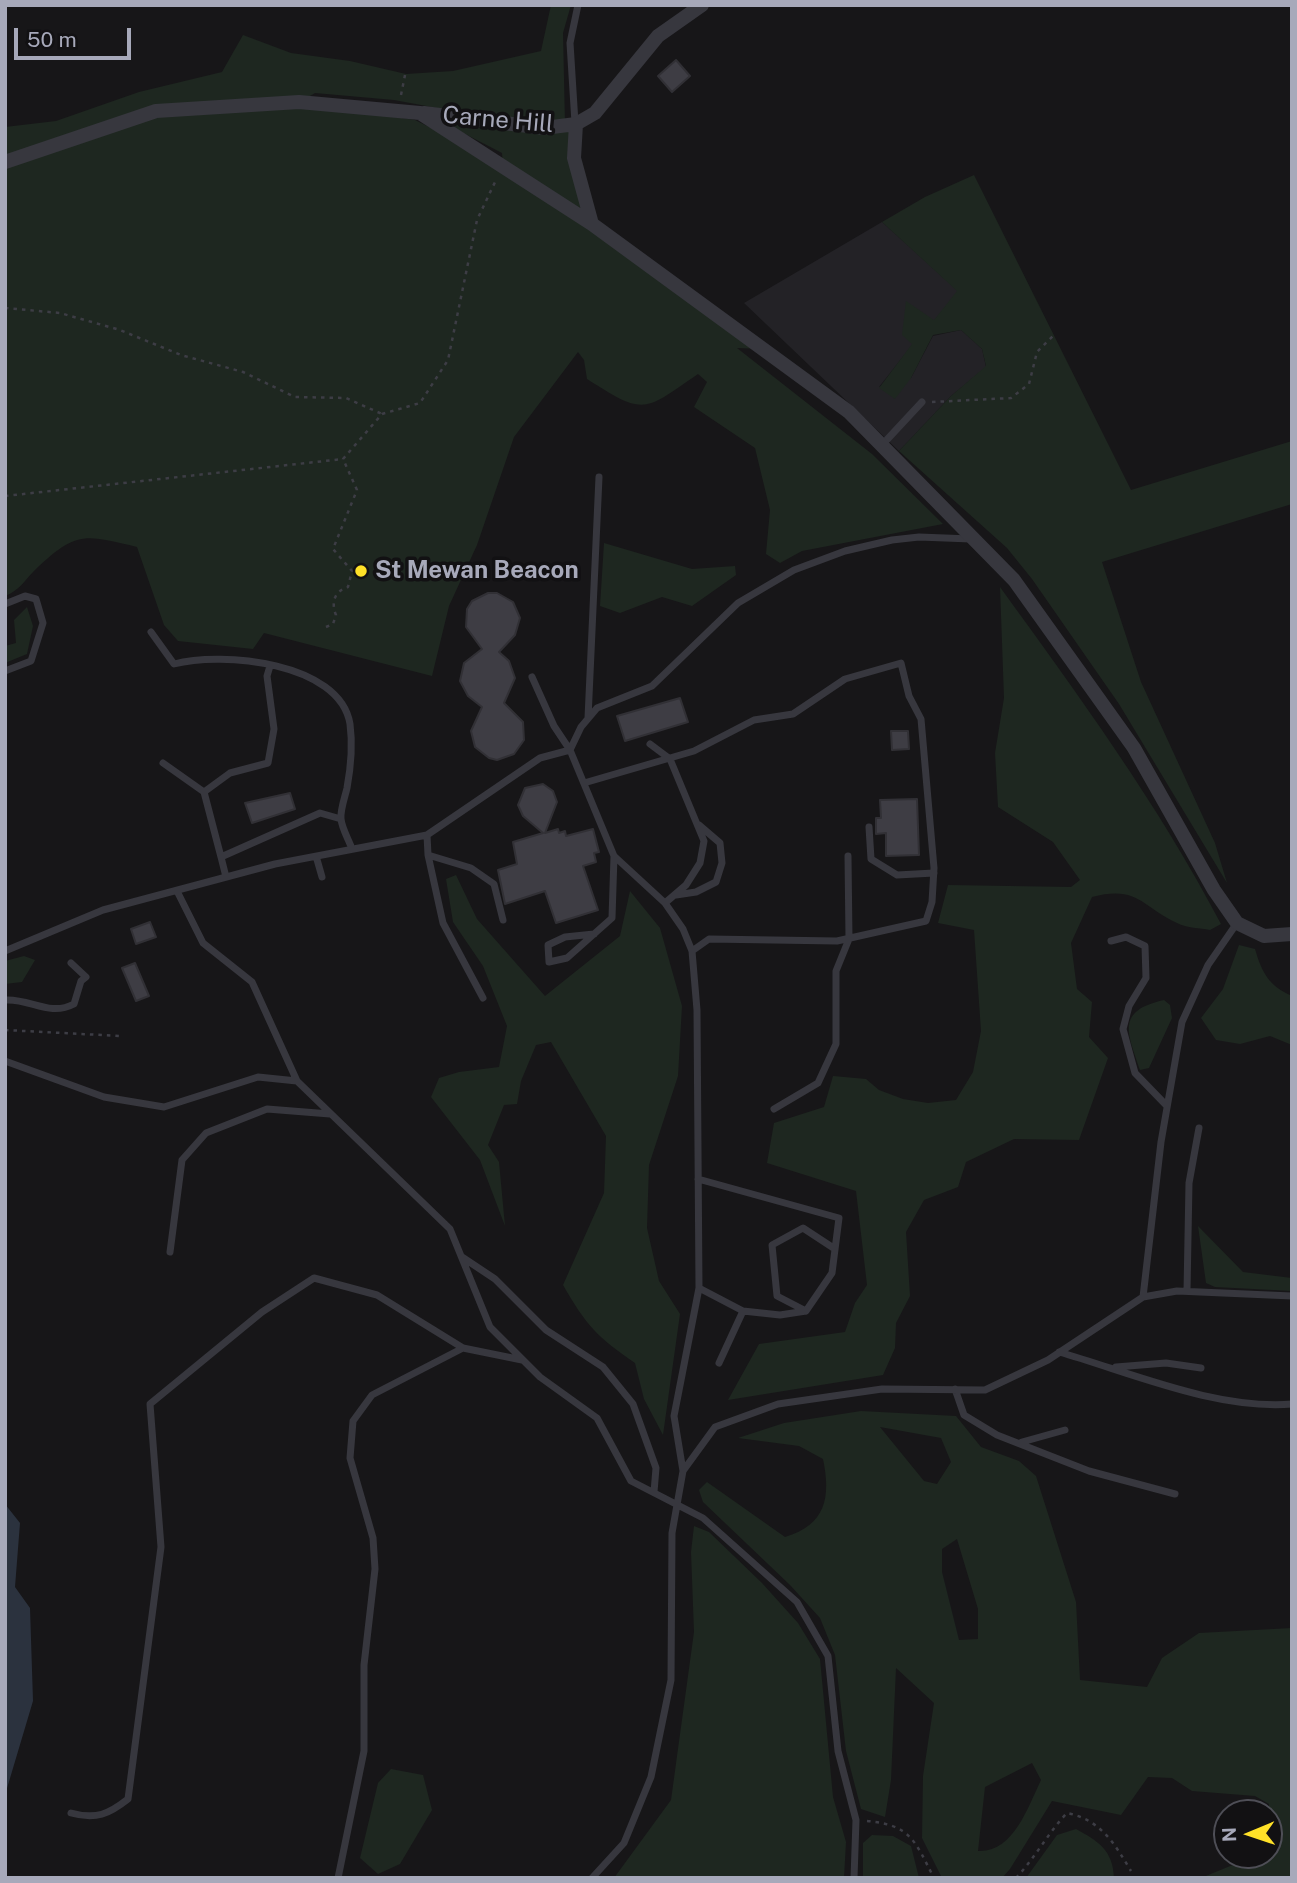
<!DOCTYPE html>
<style>
body{margin:0}
#map{position:relative;width:1297px;height:1883px;overflow:hidden;background:#171618;font-family:"Public Sans",sans-serif}
canvas{display:block}
.frame{position:absolute;inset:0;border:7px solid #a7a9ba;pointer-events:none}
.north{position:absolute;left:1213px;top:1799px;width:70px;height:70px;box-sizing:border-box;background:#121113;border:2px solid #4e4e56;border-radius:50%;rotate:268deg;font-size:19px;font-weight:700;line-height:28px;text-align:center;color:#a7a9ba}
.north::after{content:'';display:block;margin:auto;width:24px;height:32px;background:#ffe128;clip-path:polygon(50% 0,100% 100%,50% 72%,0 100%)}
.scale{position:absolute;left:14px;top:28px;width:117px;height:32px;box-sizing:border-box;border:4px solid #a7a9ba;border-top:0;padding-left:9px;font-size:21px;line-height:24px;white-space:nowrap;color:#a7a9ba;-webkit-text-stroke:5px #121113;paint-order:stroke}
</style>
<div id="map">
<canvas width="1297" height="1883"></canvas>
<div class="frame"></div>
<div class="north">N</div>
<div class="scale">50 m</div>
</div>
<script>
const ctx = document.querySelector('canvas').getContext('2d');
ctx.lineJoin = 'round';
function fill(path, color) { ctx.fillStyle = color; ctx.fill(path, 'evenodd'); }
function stroke(path, color, width, dash) { ctx.strokeStyle = color; ctx.lineWidth = width; ctx.lineCap = dash ? 'butt' : 'round'; ctx.setLineDash(dash || []); ctx.stroke(path); }
function label(font, color, halo, rows, align = 'center') {
  ctx.font = font + ' "Public Sans",sans-serif'; ctx.lineWidth = 7; ctx.setLineDash([]); ctx.textBaseline = 'middle'; ctx.strokeStyle = halo; ctx.fillStyle = color; for (const [text, x, y, turn = 0] of rows) {
    ctx.save(); ctx.translate(x, y); ctx.rotate((+turn || 0) * Math.PI / 180); ctx.textAlign = isNaN(turn) ? turn : align; if (halo) ctx.strokeText(text, 0, 0); ctx.fillText(text, 0, 0); ctx.restore();
  }
}
fill(new Path2D(`
 M882 222 958 291 934 321 906 302 913 344 879 387 911 378 933 336 961 330 982 349 986 367 951 396 899 451 744 303Z`), '#232226');
fill(new Path2D(`
 M551 5H571L563 33 565 124H575L592 224 764 349 737 348 872 454 943 524 802 551 780 563 766 554 770 510 755 448 694 407 707 382 698 374C643 412 645 416 587 379L584 360 578 352 514 437 477 545 449 606 432 676 264 633 253 649 178 641 164 625 137 547C83 534 76 531 34 571 23 582 20 590 5 596V127L56 121 139 92 222 72 243 35 291 53 350 61 406 74 453 71 541 51ZM315 93 394 100 540 127 440 121 502 153 503 164 415 120 300 102Z
 M974 175 1131 490 1292 441V504L1102 562 1141 682 1215 843 1227 883 1119 704 1032 579 1007 548 899 451 951 396 986 366 982 349 961 330 933 335 911 378 895 399 879 388 912 344 902 335 906 301 934 320 957 291 882 222 925 197Z
 M604 543 692 569 735 566 736 575 692 606 662 597 620 613 600 606Z
 M1000 587C1079 696 1158 804 1221 924L1210 930C1200 928 1187 928 1177 923 1142 907 1138 885 1092 897L1071 943 1077 989 1092 1002 1089 1037 1108 1058 1079 1140 1014 1139 966 1162 958 1187 924 1200 906 1232 910 1296 896 1323 895 1348 883 1375 728 1400 759 1344 845 1332 855 1303 867 1285 856 1191 767 1163 774 1123 824 1107 833 1076 866 1079 879 1090 903 1099 928 1103 956 1100 973 1072 981 1031 974 930 938 923 948 885 1071 887 1080 880 1053 842 998 807 995 753 1004 698Z
 M27 607 33 626 27 654 5 663V646L16 643 14 620Z
 M456 875 477 919 545 996 620 936 630 891 660 928 682 1006 678 1076 649 1165 647 1228 659 1281 680 1314 663 1435 644 1399 635 1363C597 1337 586 1325 563 1285L604 1193 606 1136 551 1042 536 1045 521 1081 517 1104 504 1105 488 1145 499 1162 505 1226 480 1160 431 1097 439 1078 459 1072 499 1067 507 1026 483 966 453 922 446 879Z
 M1239 945 1255 949C1262 973 1269 986 1292 996V1045L1270 1036 1240 1044 1216 1040 1201 1018 1223 989Z
 M24 956 35 960 22 982 5 984V961Z
 M1164 1000 1170 1005 1172 1018 1149 1068 1140 1070C1128 1033 1115 1011 1164 1000Z
 M1198 1226 1243 1272 1292 1278V1291L1215 1287 1206 1283Z
 M861 1411 956 1416 981 1447 1019 1461 1036 1476 1076 1602 1080 1680 1147 1687 1162 1658 1199 1633 1292 1628V1878H1201L1257 1855H1269V1804L1255 1796 1192 1791 1172 1778 1148 1777 1121 1815 1052 1801 1010 1869 1002 1878H942L922 1838 923 1776 934 1703 896 1668 891 1780 885 1817 861 1809 846 1751 835 1655 820 1618 790 1585 703 1502 699 1490 707 1482 785 1537C826 1525 831 1497 823 1459L799 1446 738 1438 784 1423ZM880 1427 941 1438 951 1462 937 1484 924 1481ZM957 1539 978 1609V1639L959 1640 942 1572V1549ZM1032 1763 1041 1780C1028 1807 1013 1853 978 1851L985 1787Z
 M694 1526 709 1532 762 1583 798 1623 820 1659 833 1797 846 1842 844 1878H614L671 1800 694 1632 691 1552Z
 M391 1769 423 1775 432 1810 400 1864 378 1874 360 1858 378 1783Z
 M1076 1829C1098 1841 1113 1850 1114 1878H1026L1057 1835Z
 M872 1835 893 1836 911 1846 919 1878H863V1843Z`), '#1e2720');
fill(new Path2D(`
 M5 1504 20 1523 15 1587 30 1608 33 1701 5 1795Z`), '#2b323e');
const building = new Path2D(`
 M676 60 690 76 672 92 658 76Z
 M488 593H497L513 602 520 618 515 635 499 652 509 661 515 678 504 703 523 722 524 740 514 754 497 760 489 758 475 747 471 731 482 707 468 696 460 681 464 663 482 649 466 627 467 609 472 601Z
 M680 698 688 722 625 741 617 716Z
 M891 731H908L909 749 892 750Z
 M543 784 553 791 557 802 545 833 558 829 559 833 565 831 566 836 593 829 599 852 594 853 596 862 583 866 598 910 556 923 545 891 505 904 498 870 517 864 513 842 543 833 523 816 518 805 525 788Z
 M290 793 295 809 252 823 245 803Z
 M917 799 919 855 886 856V833L876 834V818H881L880 800Z
 M150 922 156 937 136 944 131 929Z
 M135 963 149 996 136 1001 122 968Z`);
fill(building, '#3e3d44');
stroke(building, '#313035', 2);
stroke(new Path2D(`
 M401 95 406 70
 M5 308 60 313 120 330 181 355 243 372 295 397 346 398 382 414
 M932 402 1011 398 1029 384 1037 352 1055 334
 M5 496 343 459
 M326 627 333 624 336 615C331 603 334 591 348 587L352 571 333 549 357 490 343 459 382 414 420 403 448 360 477 220 496 180
 M5 1030 121 1036
 M867 1821C912 1825 915 1842 934 1878
 M1016 1878C1035 1858 1048 1833 1067 1813 1101 1820 1114 1843 1131 1871`), '#3d3d45', 2.5, [3.5, 5]);
stroke(new Path2D(`
 M575 123 570 43 578 5
 M882 445 922 402
 M5 604 25 596 36 599 43 623 31 661 5 671
 M151 632 174 664C221 651 340 662 350 724 353 746 351 766 347 788 345 797 340 810 341 819 342 829 349 840 352 849
 M588 718 599 477
 M650 744 670 759 704 841 700 863 686 885 665 903
 M163 763 204 792 221 857
 M584 783 694 751 754 720 793 714 845 679 901 663 909 696 921 719 934 868 932 902 926 921 837 941 709 939 692 951
 M204 792 230 773 268 763 274 729 267 676 270 666
 M869 827 871 859 897 875 934 873
 M427 835 428 855 471 868 494 884 503 920
 M428 855 443 923 483 998
 M316 856 322 877
 M226 877 221 857 320 813 341 819
 M177 891 203 943 252 982 297 1081
 M676 895 696 892 716 882 722 863 720 843 699 825
 M594 934 565 937 548 945 549 962 567 958 612 918 614 856
 M1111 941 1126 937 1145 946 1146 978 1129 1006 1123 1029 1135 1073 1167 1106
 M5 951 103 910 275 864 427 835 540 758 570 750 554 726 532 677
 M5 1000C30 998 49 1017 74 1004L81 981 86 977 71 963
 M5 1061 104 1097 164 1107 258 1077 297 1081 450 1229 490 1327 540 1377 597 1418 631 1481 703 1518 797 1602 828 1656 838 1751 856 1820 854 1878
 M774 1109 818 1083 836 1044V971L849 939 848 856
 M698 1179 839 1218 832 1273 806 1311 780 1315 743 1311 719 1363
 M170 1252 182 1160 206 1133 267 1109 330 1114
 M462 1257 495 1279 546 1330 603 1367 633 1404 656 1468 654 1492
 M699 1288 743 1311
 M1187 1291 1189 1183 1199 1128
 M1143 1297 1161 1142 1182 1022 1208 965 1237 923
 M806 1311 777 1296 772 1245 803 1228 835 1249
 M1059 1352C1132 1373 1216 1410 1292 1404
 M1116 1367 1166 1363 1201 1368
 M955 1389 964 1415 997 1435 1089 1471 1175 1494
 M1022 1442 1065 1430
 M683 1471 674 1416 699 1288 697 1010 692 951 683 929 665 903 614 856 570 750 581 727 597 708 652 686 738 603 794 570 845 551 892 540 919 537 971 539
 M71 1813C96 1820 109 1814 128 1799L161 1547 150 1404 262 1312 314 1278 377 1295 463 1348 522 1360
 M338 1878 364 1751V1665L375 1569 373 1538 350 1458 353 1421 372 1395 463 1348
 M592 1878 624 1843 651 1777 671 1680 672 1533 683 1471 715 1427 778 1404 882 1389 985 1390 1048 1360 1143 1297 1177 1291 1292 1296`), '#37373e', 7);
stroke(new Path2D(`
 M424 113 544 128 576 124 595 113 658 36 702 5
 M576 124 574 158 592 224
 M5 162 156 111 299 102 420 113 592 224 849 412 1014 580 1134 748 1214 890 1237 923 1264 936 1292 934`), '#37373e', 14);
for (const [x, y, r, color] of [
 [361,571,7,"#ffe128"]
]) { const dot = new Path2D(); dot.arc(x, y, r, 0, 2 * Math.PI); ctx.fillStyle = color; ctx.fill(dot); stroke(dot, '#121113', 2.5); }
label('24px', '#a7a9ba', '#121113', [
 ["Carne Hill",498,120,5]
]);
label('bold 24px', '#a7a9ba', '#121113', [
 ["St Mewan Beacon",375,571]
], 'left');
</script>
